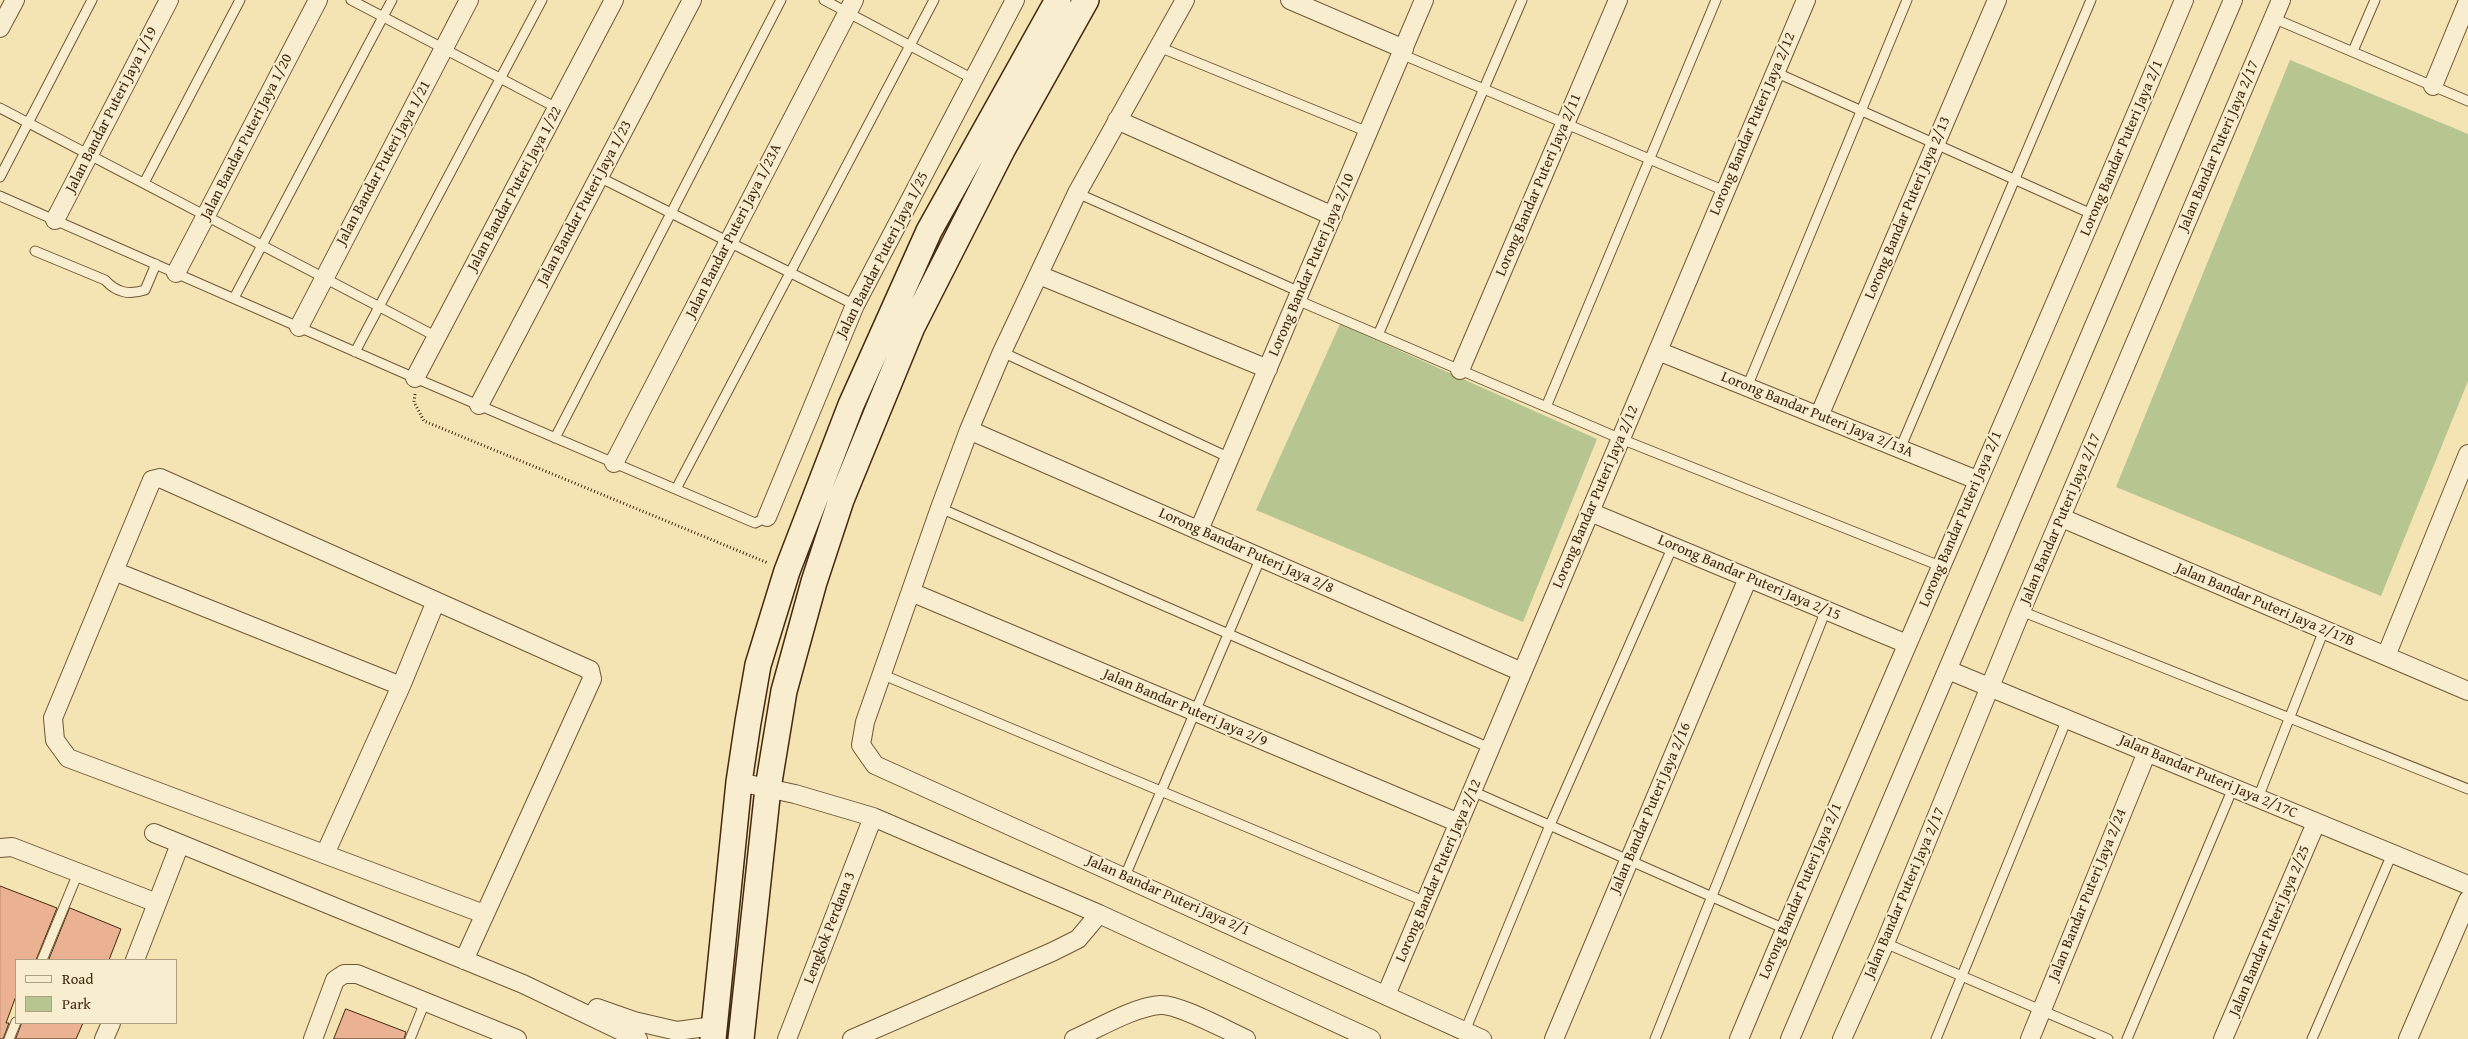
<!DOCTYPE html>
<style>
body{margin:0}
#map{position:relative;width:2468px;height:1039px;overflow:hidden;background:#f4e3b3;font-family:"Gentium Book Plus",serif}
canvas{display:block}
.legend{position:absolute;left:15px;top:959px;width:162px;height:65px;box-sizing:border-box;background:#f8edce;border:1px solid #b09f81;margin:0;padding:6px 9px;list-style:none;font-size:15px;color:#432a0e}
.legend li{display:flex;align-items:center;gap:10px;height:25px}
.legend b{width:25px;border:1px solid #b09f81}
</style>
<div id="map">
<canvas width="2468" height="1039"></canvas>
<ul class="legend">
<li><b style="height:6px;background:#f8edce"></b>Road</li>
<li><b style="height:14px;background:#b7c590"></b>Park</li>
</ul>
</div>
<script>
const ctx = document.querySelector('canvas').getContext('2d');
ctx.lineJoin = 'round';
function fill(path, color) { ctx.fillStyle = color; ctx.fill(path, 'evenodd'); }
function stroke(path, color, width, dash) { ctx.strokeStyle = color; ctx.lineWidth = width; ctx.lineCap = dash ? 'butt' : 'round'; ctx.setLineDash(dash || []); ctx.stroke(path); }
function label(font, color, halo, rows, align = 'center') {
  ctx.font = font + ' "Gentium Book Plus",serif'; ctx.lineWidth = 4; ctx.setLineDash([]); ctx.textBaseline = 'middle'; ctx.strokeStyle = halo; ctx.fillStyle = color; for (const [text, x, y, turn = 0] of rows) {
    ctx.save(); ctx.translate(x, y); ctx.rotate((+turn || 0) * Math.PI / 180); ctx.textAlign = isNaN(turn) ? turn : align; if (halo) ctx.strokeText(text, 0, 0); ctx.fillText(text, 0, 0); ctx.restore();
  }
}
fill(new Path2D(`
 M2290 60 2468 134V381L2381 596 2116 487Z
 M1340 324 1597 439 1523 622 1256 510Z`), '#b7c590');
const building = new Path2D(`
 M0 886 57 908 36 960H16V996L6 1023H9L3 1039H0Z
 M70 908 121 929 109 960H49Z
 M346 1009 406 1032 404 1039H334Z
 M22 1023H83L76 1039H16Z`);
fill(building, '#eab192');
stroke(building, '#432a0e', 1);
const lane = new Path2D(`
 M351 0 557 108
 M824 0 973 79
 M2273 18 2468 101
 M1159 47 1368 132
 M2353 51 2375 0
 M1401 54 1725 191
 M1775 72 2094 215
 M0 108 437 337
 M0 177 92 0
 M599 177 855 305
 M144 183 240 0
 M1077 193 1300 292
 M0 196 415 378 755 523 767 517
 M35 251 105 280C117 293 129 295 145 290L156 264
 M234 298 392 0
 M1297 300 1621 439 1940 566
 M1378 335 1522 0
 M355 352 542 0
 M1002 352 1230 458
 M1747 387 1907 0
 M1546 407 1716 0
 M555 438 781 0
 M1900 449 2091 0
 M676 489 934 0
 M940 508 1490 748
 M2021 611 2468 789
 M881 674 1426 902
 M1472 791 1785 929
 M2258 798 2324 630
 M1125 876 1261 557
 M1885 943 2108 1039
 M42 960 78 873
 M1465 1031 1550 825 1673 546
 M9 1039 16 1022
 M410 1039 425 1002
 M1655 1039 1826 610
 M1936 1039 2067 719
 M2127 1039 2233 788
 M2312 1039 2392 854`);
const street = new Path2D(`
 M1185 0 1077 193 1002 352 969 430 940 508 865 722 861 745 875 765 1482 1039
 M1290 0 1404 49
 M0 28 15 0
 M2433 86 2468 1
 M1117 120 1333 216
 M55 220 169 0
 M176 273 318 0
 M1039 275 1268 369
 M299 327 469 0
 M1658 351 1977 480
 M1460 370 1618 0
 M415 378 614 0
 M479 405 692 0
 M1819 416 1997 0
 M969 430 1522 672
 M614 463 854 0
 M1590 512 1907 644
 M767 517 855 305 1015 0
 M2062 518 2468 691
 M1199 530 1424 0
 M114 571 152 480 160 478 590 670 592 679 464 960
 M911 592 1459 823
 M2386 656 2468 454
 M1948 670 2468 885
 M401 686 114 571 53 718 55 740 68 758 484 914
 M739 782 795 794 873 817 1099 914 1371 1039
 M154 833 523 984 638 1039
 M0 848 12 847 157 903
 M325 854 401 686 436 601
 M135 960 180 844
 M1386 995 1806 0
 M597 1008 634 1021 677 1031 714 1026
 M104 1039 111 1023
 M313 1039 335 980 344 974H357L517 1039
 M787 1039 873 817
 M852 1039 1052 952 1078 939 1099 914
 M1074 1039C1099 1028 1134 1007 1160 1005 1177 1003 1228 1031 1246 1039
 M1554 1039 1748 578
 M1739 1039C1884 691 2039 348 2184 0
 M1790 1039 2233 0
 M1842 1039 1885 943 2021 611 2281 0
 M2030 1039 2147 752
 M2223 1039 2316 823
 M2408 1039 2468 900`);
const secondary = new Path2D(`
 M713 1039 739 782 748 722 758 665 787 571 851 405 929 231 1058 0
 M741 1039 768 788 784 691 814 582 841 500 912 327 1002 150 1086 0`);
stroke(lane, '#6f5837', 11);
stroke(street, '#6f5837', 20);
stroke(secondary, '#432a0e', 28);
stroke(new Path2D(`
 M415 394 414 402 424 421 768 563`), '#432a0e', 3, [1, 2.5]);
stroke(lane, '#f8edce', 9);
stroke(street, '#f8edce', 18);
stroke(secondary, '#f8edce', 25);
label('15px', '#432a0e', '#f8edce', [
 ["Jalan Bandar Puteri Jaya 1/19",112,110,-63],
 ["Lorong Bandar Puteri Jaya 2/12",1753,124,-67],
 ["Jalan Bandar Puteri Jaya 1/20",247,137,-63],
 ["Jalan Bandar Puteri Jaya 2/17",2219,146,-67],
 ["Lorong Bandar Puteri Jaya 2/1",2122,148,-67],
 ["Jalan Bandar Puteri Jaya 1/21",384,163,-62],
 ["Lorong Bandar Puteri Jaya 2/11",1539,185,-67],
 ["Jalan Bandar Puteri Jaya 1/22",515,189,-62],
 ["Jalan Bandar Puteri Jaya 1/23",585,203,-62],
 ["Lorong Bandar Puteri Jaya 2/13",1908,208,-67],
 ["Jalan Bandar Puteri Jaya 1/23A",734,231,-63],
 ["Jalan Bandar Puteri Jaya 1/25",883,255,-63],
 ["Lorong Bandar Puteri Jaya 2/10",1312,265,-67],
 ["Lorong Bandar Puteri Jaya 2/13A",1817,415,22],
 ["Lorong Bandar Puteri Jaya 2/12",1596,497,-67],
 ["Lorong Bandar Puteri Jaya 2/1",1961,519,-67],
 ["Jalan Bandar Puteri Jaya 2/17",2061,519,-67],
 ["Lorong Bandar Puteri Jaya 2/8",1246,551,24],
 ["Lorong Bandar Puteri Jaya 2/15",1749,578,23],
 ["Jalan Bandar Puteri Jaya 2/17B",2265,605,23],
 ["Jalan Bandar Puteri Jaya 2/9",1185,708,23],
 ["Jalan Bandar Puteri Jaya 2/17C",2208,777,23],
 ["Jalan Bandar Puteri Jaya 2/16",1651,808,-67],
 ["Lorong Bandar Puteri Jaya 2/12",1439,871,-67],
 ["Lorong Bandar Puteri Jaya 2/1",1801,891,-67],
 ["Jalan Bandar Puteri Jaya 2/17",1905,893,-67],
 ["Jalan Bandar Puteri Jaya 2/24",2088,895,-68],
 ["Jalan Bandar Puteri Jaya 2/1",1168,896,24],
 ["Lengkok Perdana 3",830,928,-69],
 ["Jalan Bandar Puteri Jaya 2/25",2270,931,-67]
]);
</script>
